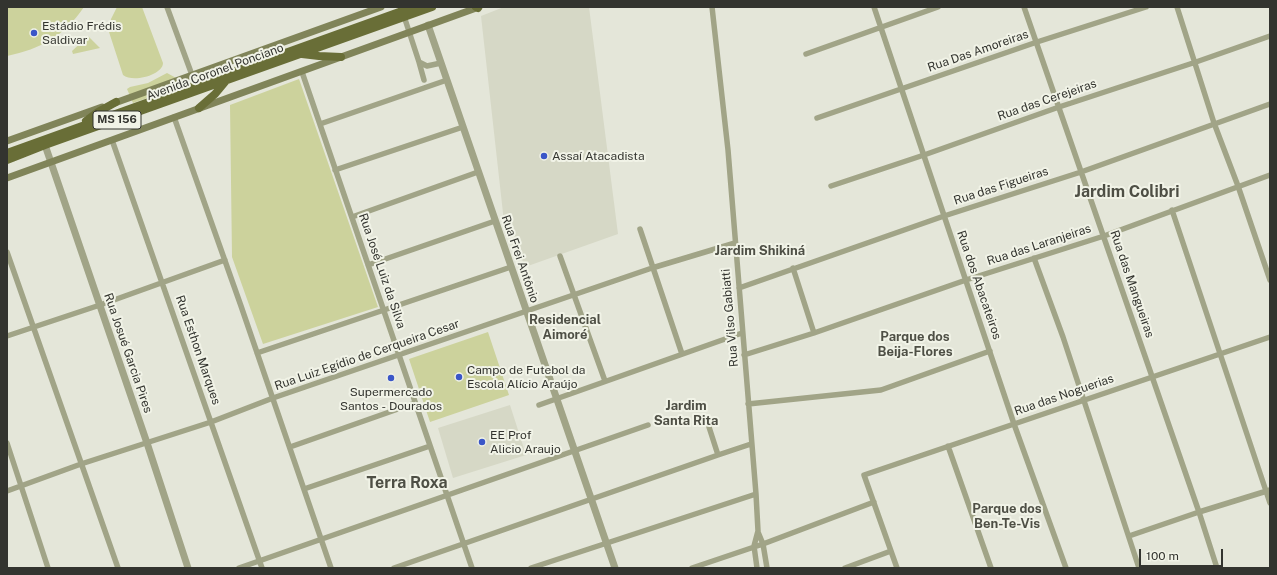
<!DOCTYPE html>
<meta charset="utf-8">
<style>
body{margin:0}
#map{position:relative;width:1277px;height:575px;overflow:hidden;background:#e4e6d9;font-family:"Public Sans",sans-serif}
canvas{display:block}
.frame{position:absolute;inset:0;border:8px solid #33342f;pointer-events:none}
.scale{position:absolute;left:1139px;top:549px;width:84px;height:18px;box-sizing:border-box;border:2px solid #33342f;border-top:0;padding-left:5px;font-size:12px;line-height:14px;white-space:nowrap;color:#33342f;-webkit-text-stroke:3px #f1f3e7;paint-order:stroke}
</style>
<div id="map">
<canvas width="1277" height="575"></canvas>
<div class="frame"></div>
<div class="scale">100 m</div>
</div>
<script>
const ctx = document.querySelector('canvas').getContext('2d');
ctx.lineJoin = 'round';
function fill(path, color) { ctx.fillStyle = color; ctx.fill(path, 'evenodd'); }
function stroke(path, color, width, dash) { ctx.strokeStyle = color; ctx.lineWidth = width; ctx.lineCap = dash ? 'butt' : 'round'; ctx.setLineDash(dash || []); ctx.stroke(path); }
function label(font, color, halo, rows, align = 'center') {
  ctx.font = font + ' "Public Sans",sans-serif'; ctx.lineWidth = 4; ctx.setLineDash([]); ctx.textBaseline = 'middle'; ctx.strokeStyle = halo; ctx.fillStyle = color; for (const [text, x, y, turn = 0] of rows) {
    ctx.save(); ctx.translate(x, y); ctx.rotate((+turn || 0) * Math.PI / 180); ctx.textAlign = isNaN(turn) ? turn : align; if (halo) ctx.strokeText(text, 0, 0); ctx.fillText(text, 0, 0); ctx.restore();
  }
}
fill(new Path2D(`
 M504 7H589L618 234 525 267 515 242 514 230 506 226 504 222 481 16Z
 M510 405 526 455 453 478 438 428Z`), '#d6d8c6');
fill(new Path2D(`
 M7 7H84C64 36 41 49 7 56Z
 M117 7H142L163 63C163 75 133 83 123 75L109 32 111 19Z
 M88 36 100 48 73 54 72 51Z
 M167 73 178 79 181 84V86L133 103 127 89 130 87 148 83Z
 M299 79 378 307 263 344 232 257 230 105Z
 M488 332 509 395 430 422 409 359Z`), '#ccd29c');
stroke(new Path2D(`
 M167 7 192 75
 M401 7 419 62 427 66 441 63
 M712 7 728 150 756 494 758 531 754 546 757 568
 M874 7 1014 424 1066 568
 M1024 7 1199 512 1217 568
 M1177 7 1214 123 1238 186 1270 280
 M806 54 938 7
 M419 62 424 80
 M302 72 472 568
 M174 117 241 306 331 568
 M817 118 1037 42 1146 7
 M320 124 447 80
 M112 140 262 568
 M335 170 463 127
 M831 186 924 155 1059 107 1196 62 1270 36
 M1172 210 1270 503
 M352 217 478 172
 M640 229 682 354
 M7 252 118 568
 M560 256 605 381
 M1034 258 1063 337 1139 568
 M368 265 495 221
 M793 268 814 333
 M739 288 944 216 1081 172 1270 104
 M7 336 100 305 225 260
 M257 353 511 267
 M744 355 814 333 966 280 1104 236 1270 175
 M748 404 881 390 990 351
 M539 405 742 333
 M709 427 718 455
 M7 443 48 568
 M948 446 991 568
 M290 447 415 403
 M304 489 430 446
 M7 491 81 464 211 422 273 398 652 268 735 243
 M758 532 763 544 767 568
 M1129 536 1199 512 1270 490
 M239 568 648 425
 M394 568 718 455 751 444
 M531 568 756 494
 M692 568 763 544 874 502
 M845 568 891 551
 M897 568 864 475 1270 337`), '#a1a487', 5.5);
stroke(new Path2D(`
 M428 25 615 568
 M45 145 147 443 188 568`), '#a1a487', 7);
stroke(new Path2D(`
 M112 104 381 7
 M7 141 102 107
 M7 178 479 7`), '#808459', 7);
stroke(new Path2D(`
 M476 7 478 8
 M302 54 319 56 341 57
 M199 108 215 94 225 82
 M86 121 98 112 116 102
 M7 153 413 7
 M7 160 45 145 432 7`), '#696e37', 8);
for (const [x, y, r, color] of [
 [34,33,4,"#3a56c8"],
 [544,156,4,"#3a56c8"],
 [459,377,4,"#3a56c8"],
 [391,378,4,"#3a56c8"],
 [482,442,4,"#3a56c8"]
]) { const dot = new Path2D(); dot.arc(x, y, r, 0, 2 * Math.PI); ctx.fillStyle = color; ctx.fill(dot); stroke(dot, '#f1f3e7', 1.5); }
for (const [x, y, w] of [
 [117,120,48]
]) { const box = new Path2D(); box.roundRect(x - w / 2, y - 9, w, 18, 3); ctx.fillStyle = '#f1f3e7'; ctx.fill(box); stroke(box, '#33342f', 1); }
label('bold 11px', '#33342f', null, [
 ["MS 156",117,120]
]);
label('12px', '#33342f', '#f1f3e7', [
 ["Estádio Frédis",42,26],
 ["Saldivar",42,40],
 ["Assaí Atacadista",552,156],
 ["Campo de Futebol da",467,370],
 ["Escola Alício Araújo",467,384],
 ["Supermercado",391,392,"center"],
 ["Santos - Dourados",391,406,"center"],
 ["EE Prof",490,435],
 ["Alicio Araujo",490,449]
], 'left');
label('12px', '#33342f', '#f1f3e7', [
 ["Rua Das Amoreiras",978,51,-19],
 ["Avenida Coronel Ponciano",215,72,-20],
 ["Rua das Cerejeiras",1047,100,-19],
 ["Rua das Figueiras",1001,186,-18],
 ["Rua das Laranjeiras",1039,245,-18],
 ["Rua Frei Antônio",520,259,71],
 ["Rua José Luiz da Silva",382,271,71],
 ["Rua das Mangueiras",1132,284,71],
 ["Rua dos Abacateiros",979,285,71],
 ["Rua Vilso Gabiatti",730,318,-95],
 ["Rua Esthon Marques",198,350,71],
 ["Rua Josué Garcia Pires",128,353,71],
 ["Rua Luiz Egídio de Cerqueira Cesar",367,355,-19],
 ["Rua das Noguerias",1064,395,-19]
]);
label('bold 13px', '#4e4f45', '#f1f3e7', [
 ["Jardim Shikiná",760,251],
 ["Residencial",565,320],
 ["Aimoré",565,335],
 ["Parque dos",915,337],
 ["Beija-Flores",915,352],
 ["Jardim",686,406],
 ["Santa Rita",686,421],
 ["Parque dos",1007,509],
 ["Ben-Te-Vis",1007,524]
]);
label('bold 16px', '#4e4f45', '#f1f3e7', [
 ["Jardim Colibri",1127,192],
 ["Terra Roxa",407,483]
]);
</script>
